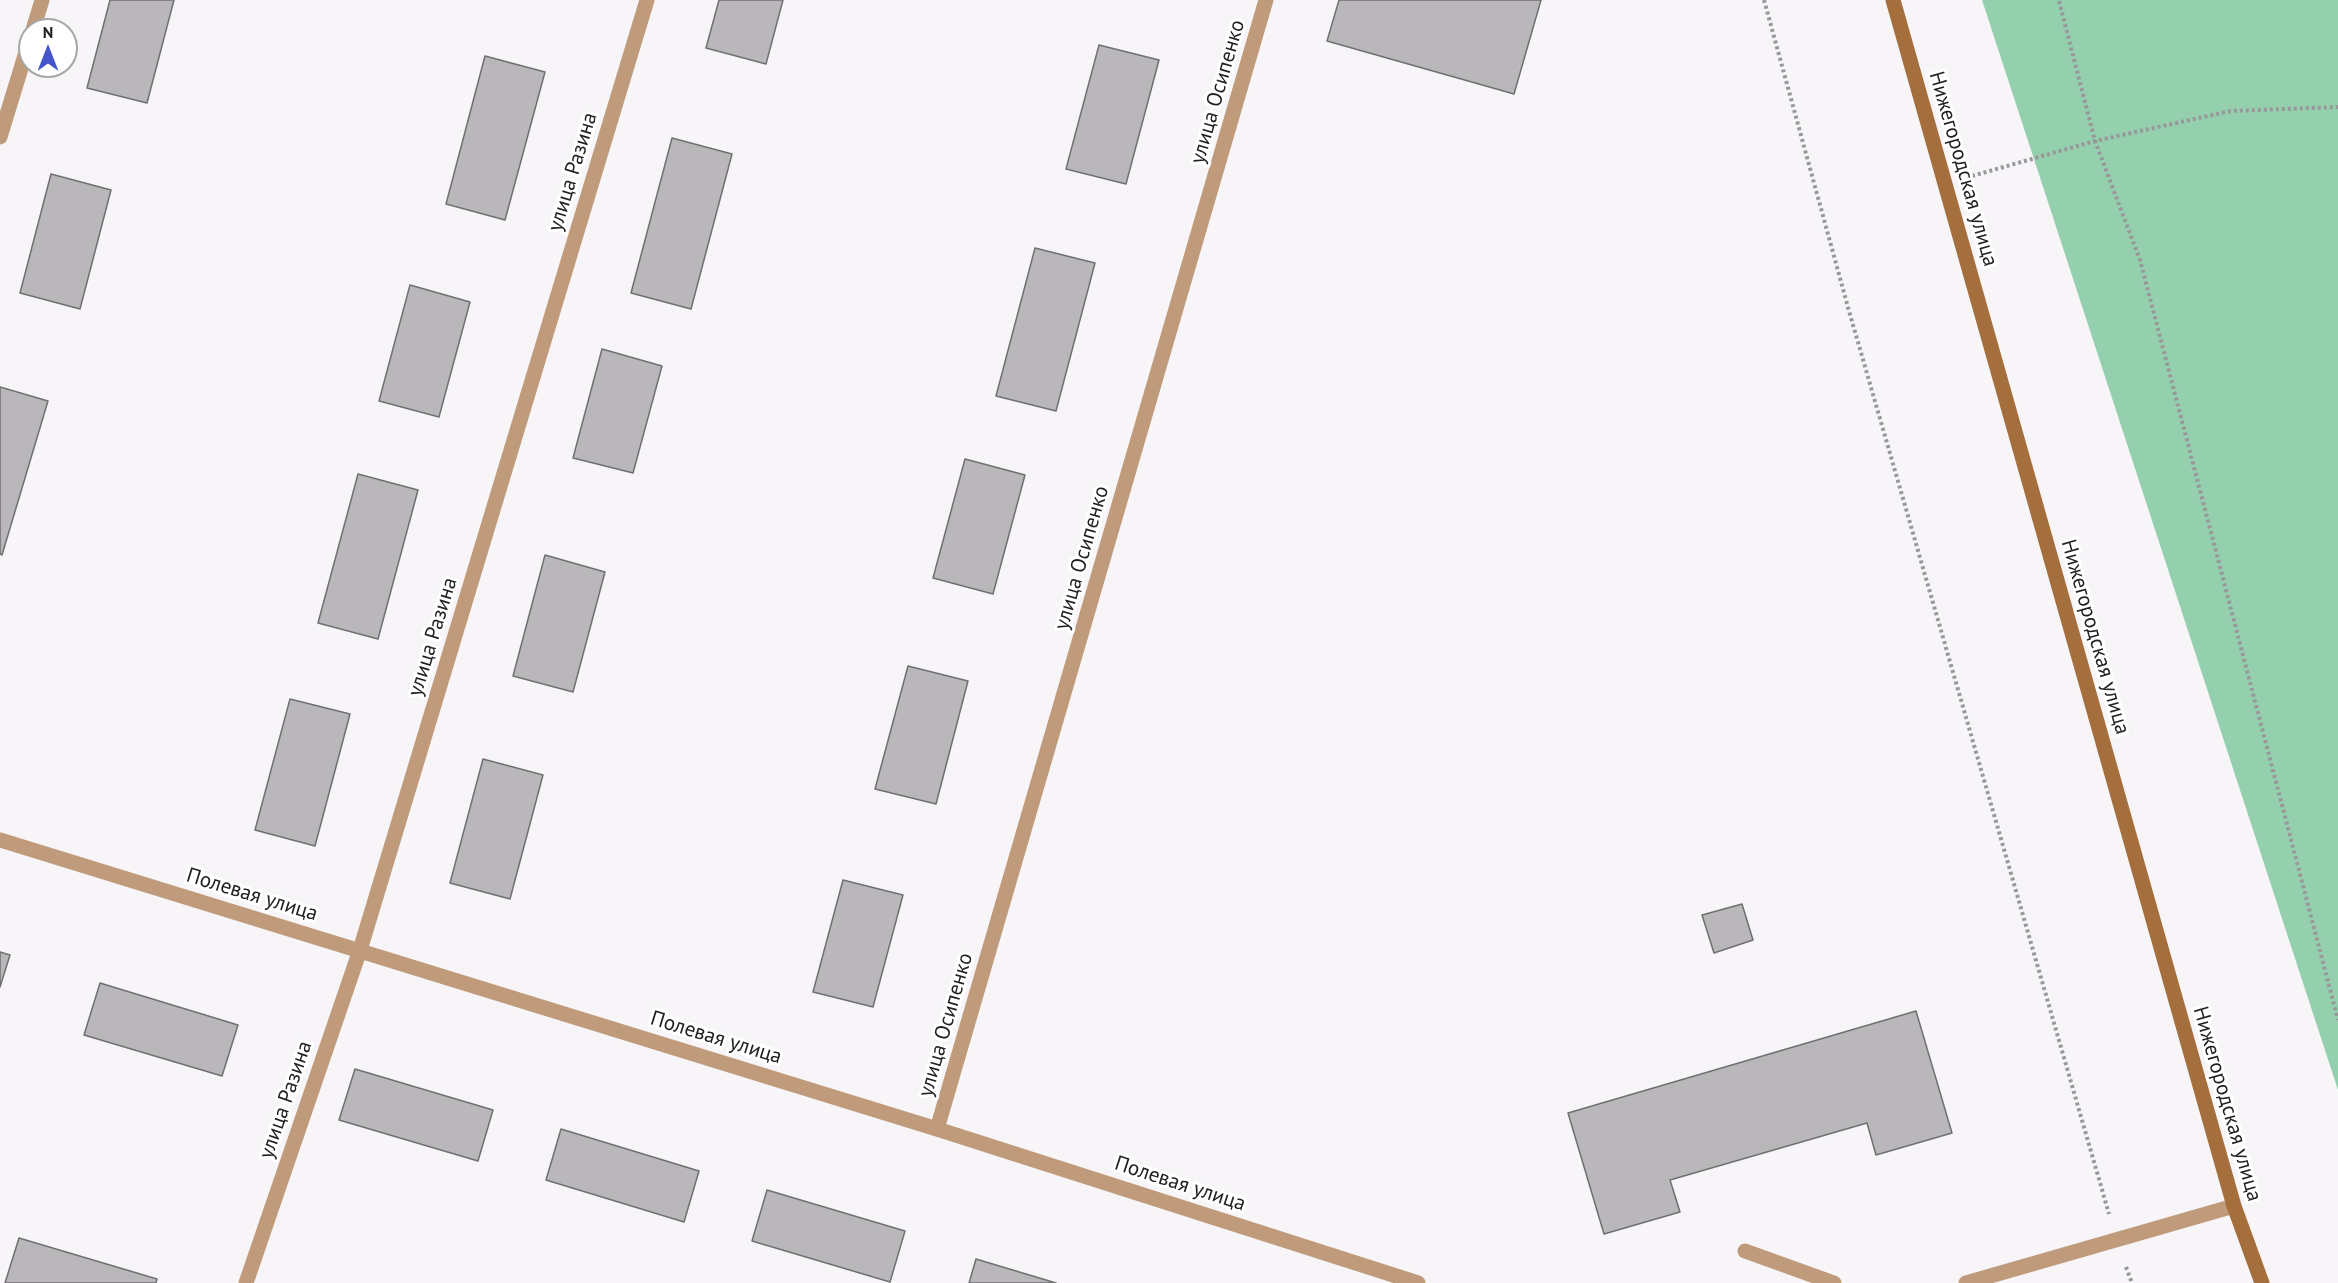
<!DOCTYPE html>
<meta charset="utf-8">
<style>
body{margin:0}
#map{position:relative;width:2338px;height:1283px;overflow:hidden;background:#f7f5f8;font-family:"PT Sans",sans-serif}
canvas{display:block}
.north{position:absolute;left:18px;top:18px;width:60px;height:60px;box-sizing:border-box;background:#fff;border:2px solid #a7a6a7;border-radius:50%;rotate:0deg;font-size:16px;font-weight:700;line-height:24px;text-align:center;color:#222122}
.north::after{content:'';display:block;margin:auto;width:21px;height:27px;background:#4454c9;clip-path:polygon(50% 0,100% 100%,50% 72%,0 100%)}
</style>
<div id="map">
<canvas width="2338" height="1283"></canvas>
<div class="north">N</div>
</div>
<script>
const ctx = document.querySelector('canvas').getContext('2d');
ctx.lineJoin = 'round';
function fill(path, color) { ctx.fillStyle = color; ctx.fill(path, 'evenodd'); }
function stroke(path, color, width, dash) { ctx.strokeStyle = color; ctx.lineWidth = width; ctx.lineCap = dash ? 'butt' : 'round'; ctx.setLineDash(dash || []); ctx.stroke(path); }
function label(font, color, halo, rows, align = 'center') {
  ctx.font = font + ' "PT Sans",sans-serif'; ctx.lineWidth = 6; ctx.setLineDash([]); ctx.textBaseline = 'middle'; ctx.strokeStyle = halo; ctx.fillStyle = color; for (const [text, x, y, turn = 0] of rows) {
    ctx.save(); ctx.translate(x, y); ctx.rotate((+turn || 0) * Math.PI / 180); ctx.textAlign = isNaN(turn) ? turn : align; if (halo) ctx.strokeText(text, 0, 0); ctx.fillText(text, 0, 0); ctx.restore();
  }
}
fill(new Path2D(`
 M1982 0H2338V1090Z`), '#94d0ae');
const building = new Path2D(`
 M110 0H174L147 103 87 88Z
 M719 0H783L766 64 706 48Z
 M1339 0H1541L1514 94 1327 41Z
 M1099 45 1159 60 1126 184 1066 169Z
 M485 56 545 72 505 220 446 204Z
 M672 138 732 154 691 309 631 293Z
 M51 174 111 190 80 309 20 293Z
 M1035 248 1095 263 1056 411 996 396Z
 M410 285 470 302 439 417 379 401Z
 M602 349 662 366 633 473 573 458Z
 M0 387 48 401 2 555 0 554Z
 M965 459 1025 475 993 594 933 578Z
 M358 474 418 490 378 639 318 623Z
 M545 555 605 572 573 692 513 676Z
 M908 666 968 681 936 804 875 789Z
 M290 699 350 714 315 846 255 830Z
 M483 759 543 775 510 899 450 883Z
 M843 880 903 895 873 1007 813 992Z
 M1742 904 1753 940 1714 953 1702 915Z
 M0 952 10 955 0 987Z
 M100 983 238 1025 222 1076 84 1035Z
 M1916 1011 1952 1133 1876 1155 1867 1123 1670 1180 1680 1212 1604 1234 1568 1113Z
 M355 1069 493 1110 478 1161 339 1120Z
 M561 1129 699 1171 684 1222 546 1180Z
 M767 1190 905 1231 890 1282 752 1241Z
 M19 1238 157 1279 156 1283H5Z
 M976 1259 1056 1283H969Z`);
fill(building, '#b9b7ba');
stroke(building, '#716f71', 1.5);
stroke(new Path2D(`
 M1764 0 1849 311 2109 1214
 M2059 1 2095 141 2140 260 2338 1020
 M1972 176 2095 141 2230 111 2338 107
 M2126 1267 2132 1283`), '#989799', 4, [3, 3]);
stroke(new Path2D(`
 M1745 1251 1834 1283
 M1966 1283 2234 1206`), '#c09b7b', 15);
stroke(new Path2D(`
 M33 30 42 0
 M0 137 30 39
 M0 840 937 1129 1418 1283
 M937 1129 1266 0
 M246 1283 360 950 647 0`), '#c09b7b', 15);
stroke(new Path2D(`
 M1893 0 2234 1206 2262 1283`), '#a46f3d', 15);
label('21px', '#222122', '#fff', [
 ["улица Осипенко",1218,92,-74],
 ["Нижегородская улица",1963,169,74],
 ["улица Разина",573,172,-73],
 ["улица Осипенко",1082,558,-74],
 ["улица Разина",433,637,-73],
 ["Нижегородская улица",2095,637,74],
 ["Полевая улица",252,895,17],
 ["улица Осипенко",946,1025,-74],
 ["Полевая улица",716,1038,17],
 ["улица Разина",286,1100,-71],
 ["Нижегородская улица",2227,1104,74],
 ["Полевая улица",1180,1184,18]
]);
</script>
